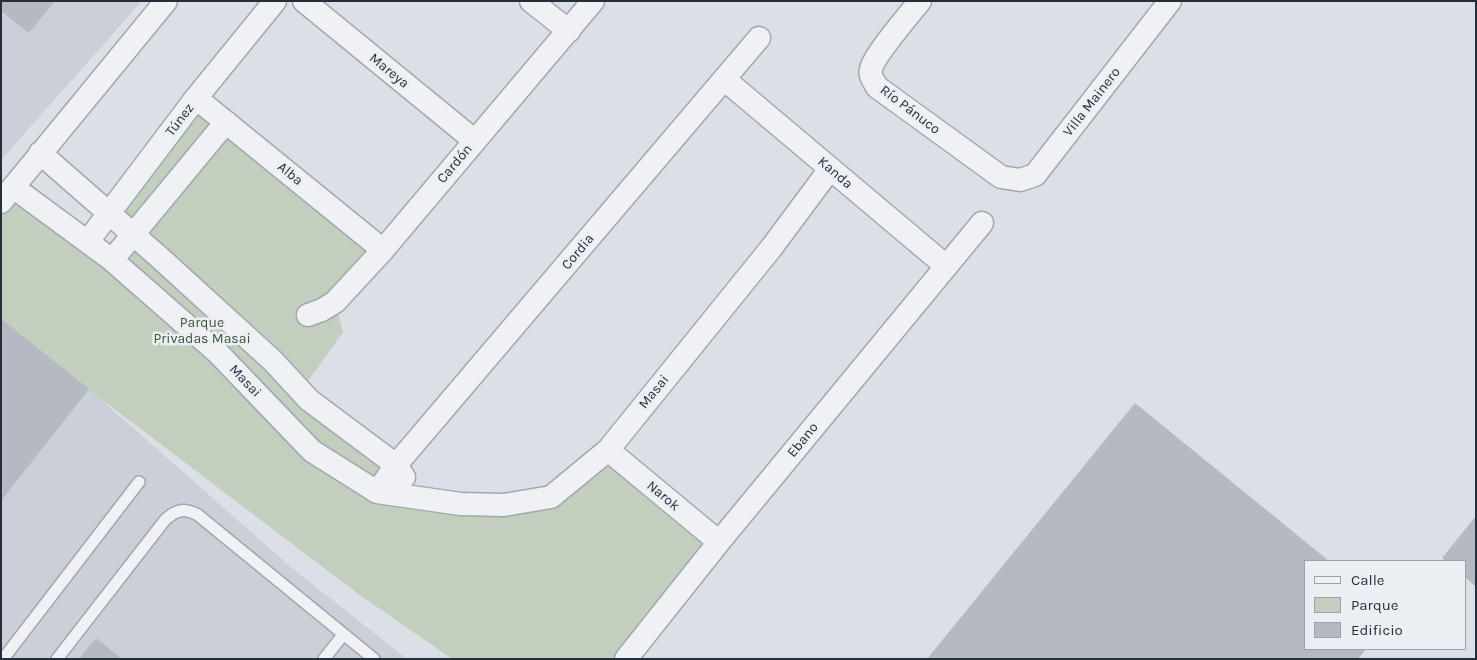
<!DOCTYPE html>
<meta charset="utf-8">
<style>
body{margin:0}
#map{position:relative;width:1477px;height:660px;overflow:hidden;background:#dce0e6;font-family:Karla,sans-serif}
canvas{display:block}
.frame{position:absolute;inset:0;border:2px solid #272e3b;pointer-events:none}
.legend{position:absolute;left:1304px;top:560px;width:162px;height:90px;box-sizing:border-box;background:#ebeff4;border:1px solid #9da2aa;margin:0;padding:6px 9px;list-style:none;font-size:15px;color:#272e3b}
.legend li{display:flex;align-items:center;gap:10px;height:25px}
.legend b{width:25px;border:1px solid #9da2aa}
</style>
<div id="map">
<canvas width="1477" height="660"></canvas>
<div class="frame"></div>
<ul class="legend">
<li><b style="height:6px;background:#eff1f4"></b>Calle</li>
<li><b style="height:14px;background:#c2cfbe"></b>Parque</li>
<li><b style="height:14px;background:#b4b9c2"></b>Edificio</li>
</ul>
</div>
<script>
const ctx = document.querySelector('canvas').getContext('2d');
ctx.lineJoin = 'round';
function fill(path, color) { ctx.fillStyle = color; ctx.fill(path, 'evenodd'); }
function stroke(path, color, width, dash) { ctx.strokeStyle = color; ctx.lineWidth = width; ctx.lineCap = dash ? 'butt' : 'round'; ctx.setLineDash(dash || []); ctx.stroke(path); }
function label(font, color, halo, rows, align = 'center') {
  ctx.font = font + ' Karla,sans-serif'; ctx.lineWidth = 5; ctx.setLineDash([]); ctx.textBaseline = 'middle'; ctx.strokeStyle = halo; ctx.fillStyle = color; for (const [text, x, y, turn = 0] of rows) {
    ctx.save(); ctx.translate(x, y); ctx.rotate((+turn || 0) * Math.PI / 180); ctx.textAlign = isNaN(turn) ? turn : align; if (halo) ctx.strokeText(text, 0, 0); ctx.fillText(text, 0, 0); ctx.restore();
  }
}
fill(new Path2D(`
 M1 1H142L1 160Z
 M1 322 89 389 292 568 407 659H1Z`), '#cbcfd7');
fill(new Path2D(`
 M196 98 383 250 335 302 343 332 301 391 416 497H551L608 450 719 542 626 659H452L357 593 1 323V202L13 187 112 260 133 233 108 214Z`), '#c2cfbe');
fill(new Path2D(`
 M1 1H55L29 33 1 11Z
 M1 319 89 389 1 501Z
 M1135 403 1329 561H1306V649H1366L1358 659H927Z
 M1476 516V587L1466 578V561H1446L1442 558Z
 M96 638 122 659H79Z`), '#b4b9c2');
const service = new Path2D(`
 M3 659 139 482
 M57 659 165 520C177 509 184 508 198 515L374 659
 M324 659 343 635`);
const minor = new Path2D(`
 M304 1 475 141
 M531 1 569 31
 M920 1C909 15 874 55 871 69 869 76 874 81 877 87L1001 177 1020 180 1035 175 1170 1
 M724 79 946 266
 M196 98 383 250
 M40 153 159 257 273 361 309 400 396 465 404 477
 M13 187 112 260 217 352 312 451 358 480 377 492 461 504 504 505 551 497 608 450 772 247 830 169
 M1 202 166 1
 M88 241 196 98 275 1
 M112 260 226 122
 M308 315 322 310 335 302 383 250 593 1
 M608 450 719 542
 M377 492 396 465 759 38
 M626 659 719 542 982 223`);
stroke(service, '#a2a7af', 14);
stroke(minor, '#a2a7af', 25);
stroke(service, '#eff1f4', 11);
stroke(minor, '#eff1f4', 22);
label('14px', '#272e3b', '#ebeff4', [
 ["Mareya",389,71,39],
 ["Villa Mainero",1092,102,-52],
 ["Río Pánuco",910,110,37],
 ["Túnez",180,120,-53],
 ["Cardón",455,164,-50],
 ["Kanda",835,173,41],
 ["Alba",290,174,39],
 ["Cordia",578,252,-50],
 ["Masai",245,381,46],
 ["Masai",654,392,-51],
 ["Ebano",803,440,-51],
 ["Narok",663,496,40]
]);
label('14px', '#3b5635', '#ebeff4', [
 ["Parque",202,323],
 ["Privadas Masai",202,339]
]);
</script>
